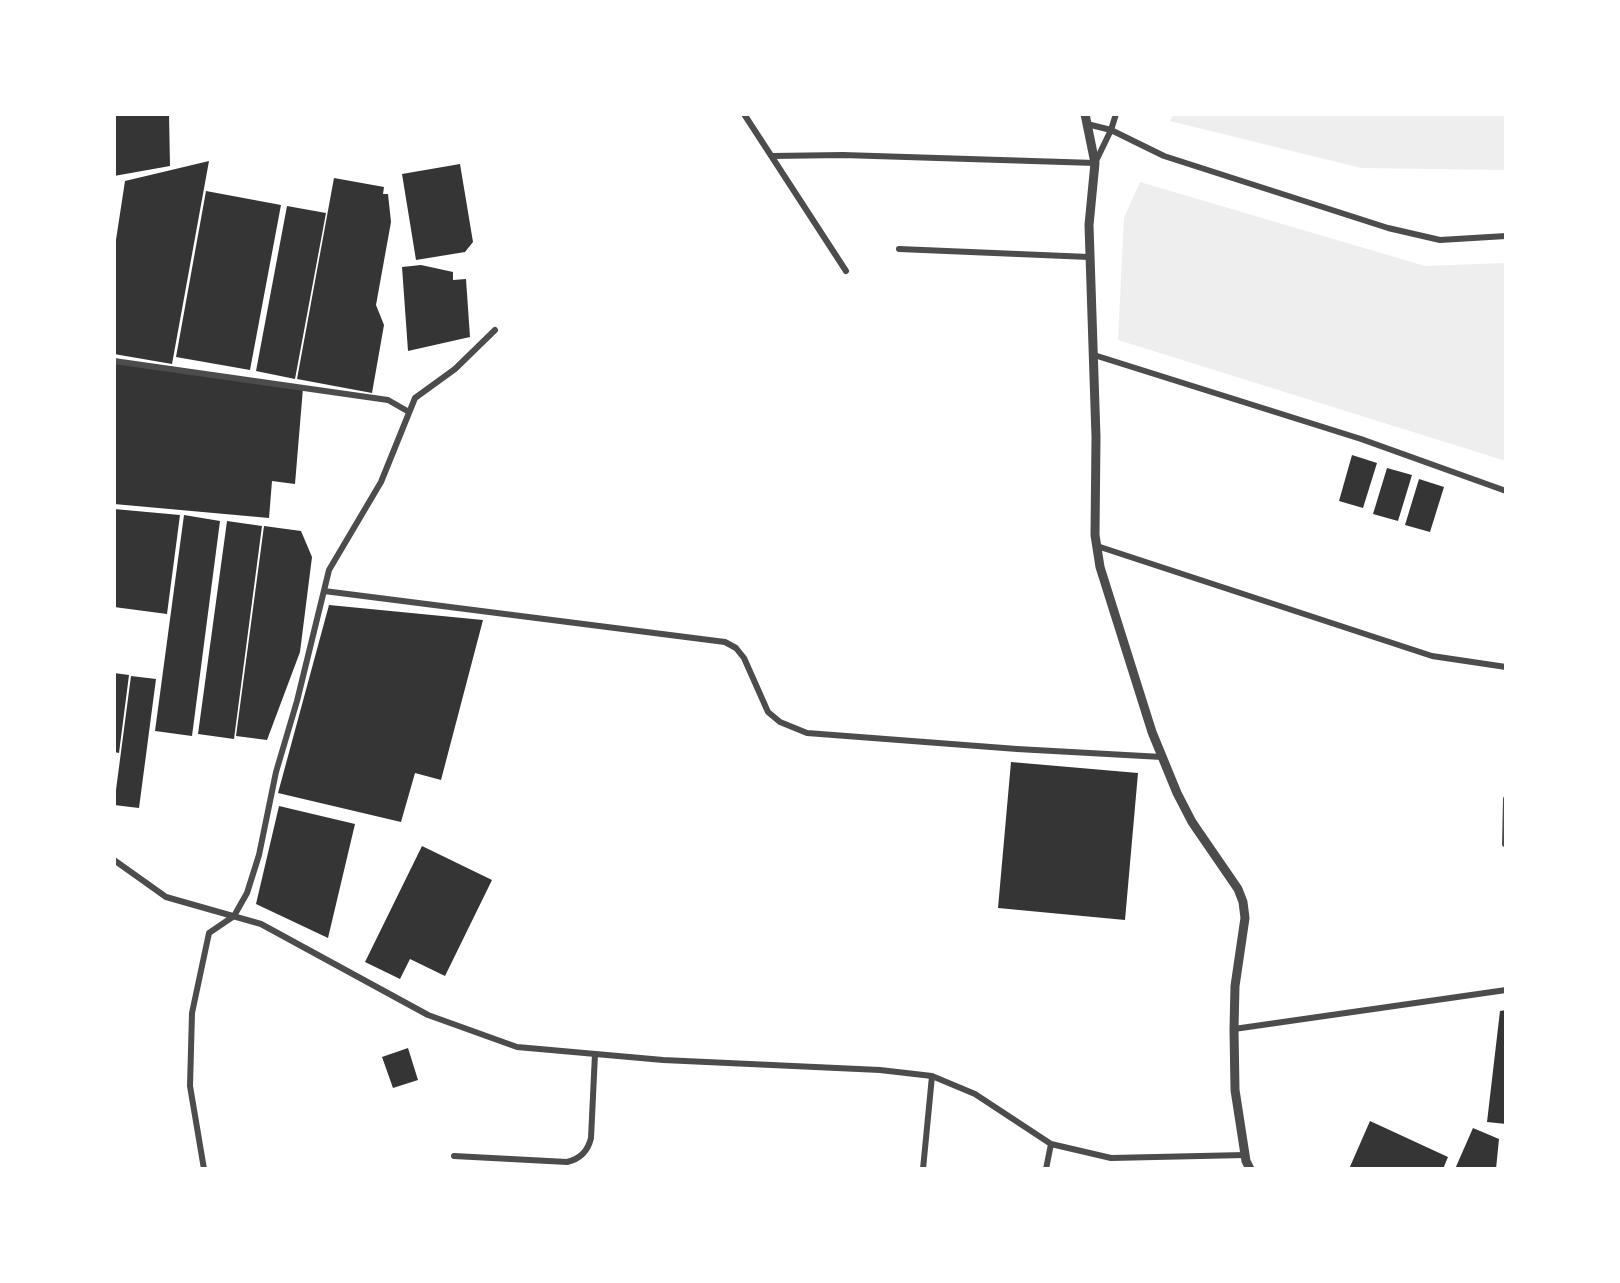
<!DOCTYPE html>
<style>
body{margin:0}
#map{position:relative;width:1620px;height:1283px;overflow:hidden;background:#fff;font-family:Jost,sans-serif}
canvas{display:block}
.frame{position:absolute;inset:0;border:116px solid #fff;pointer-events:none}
</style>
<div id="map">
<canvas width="1620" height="1283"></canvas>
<div class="frame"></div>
</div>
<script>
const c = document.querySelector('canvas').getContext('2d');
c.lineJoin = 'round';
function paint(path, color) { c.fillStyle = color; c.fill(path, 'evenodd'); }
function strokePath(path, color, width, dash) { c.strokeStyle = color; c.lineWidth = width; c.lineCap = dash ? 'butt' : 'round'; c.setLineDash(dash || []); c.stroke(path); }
paint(new Path2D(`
 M1173,114H1506V170L1361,168L1170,121Z
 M1140,182L1425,266L1506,263V461L1118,340L1124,218Z`), '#eee');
paint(new Path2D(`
 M114,114H169L170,166L114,176Z
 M209,161L172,364L114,354V253L125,181Z
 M460,164L473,242L465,252L416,260L402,174Z
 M334,178L384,187L383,194H388L391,222L376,305L384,325L372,393L297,379Z
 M206,191L281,205L250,370L176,357Z
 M287,206L326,213L295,379L256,371Z
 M421,265L453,272V280L466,279L470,337L408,351L402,267Z
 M114,363L303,388L295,484L272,481L269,518L114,504Z
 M1352,455L1377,463L1363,508L1339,501Z
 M1387,468L1412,475L1398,521L1373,514Z
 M1419,479L1444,487L1430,532L1405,525Z
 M114,509L180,515L167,614L114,607Z
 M184,515L220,521L192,736L155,731Z
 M227,521L262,526L234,739L198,734Z
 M264,526L301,531L312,557L300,652L267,740L236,736Z
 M329,605L483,620L441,780L415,773L401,822L278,793Z
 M114,673L129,675L119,753L114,752Z
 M131,676L156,679L139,808L114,805Z
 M1011,762L1138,773L1125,920L998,908Z
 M279,806L355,824L328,938L256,904Z
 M422,846L492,880L445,976L410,959L400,979L365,962Z
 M1506,1010V1124L1487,1122L1500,1011Z
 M408,1048L418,1080L393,1088L382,1057Z
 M1370,1121L1448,1157L1443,1169H1349Z
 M1473,1128L1499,1139L1496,1169H1455Z`), '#353535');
strokePath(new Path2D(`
 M744,114L846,271
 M1087,124L1111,130L1164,156L1388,228L1440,240L1506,236
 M772,156L843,155L1095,163L1111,130L1116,114
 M899,249L1089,257
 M1094,355L1361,439L1506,491
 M114,361L388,400L409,412
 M1097,546L1432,656L1506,667
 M324,591L725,642L736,648L744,658L768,712L780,722L807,733L1017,749L1162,757
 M1505,844L1506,799
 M114,860L166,897L261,924L428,1015L517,1047L663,1060L880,1070L932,1076L975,1094L1051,1144L1111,1158L1245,1155
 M1234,1029L1506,990
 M454,1156L567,1162C580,1159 588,1151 591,1138L595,1054
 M204,1169L190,1086L192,1013L209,933L234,916L247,893L259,855L276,772L297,701L329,570L381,482L415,398L455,369L495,330
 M923,1169L932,1076
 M1046,1169L1051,1144`), '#4c4c4c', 6);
strokePath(new Path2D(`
 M1085,114L1095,163L1089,225L1096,437L1095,535L1100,567L1152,732L1177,793L1192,822L1238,889L1243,902L1245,918L1235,986L1234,1029L1235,1090L1246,1161L1250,1169`), '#4c4c4c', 9);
</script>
